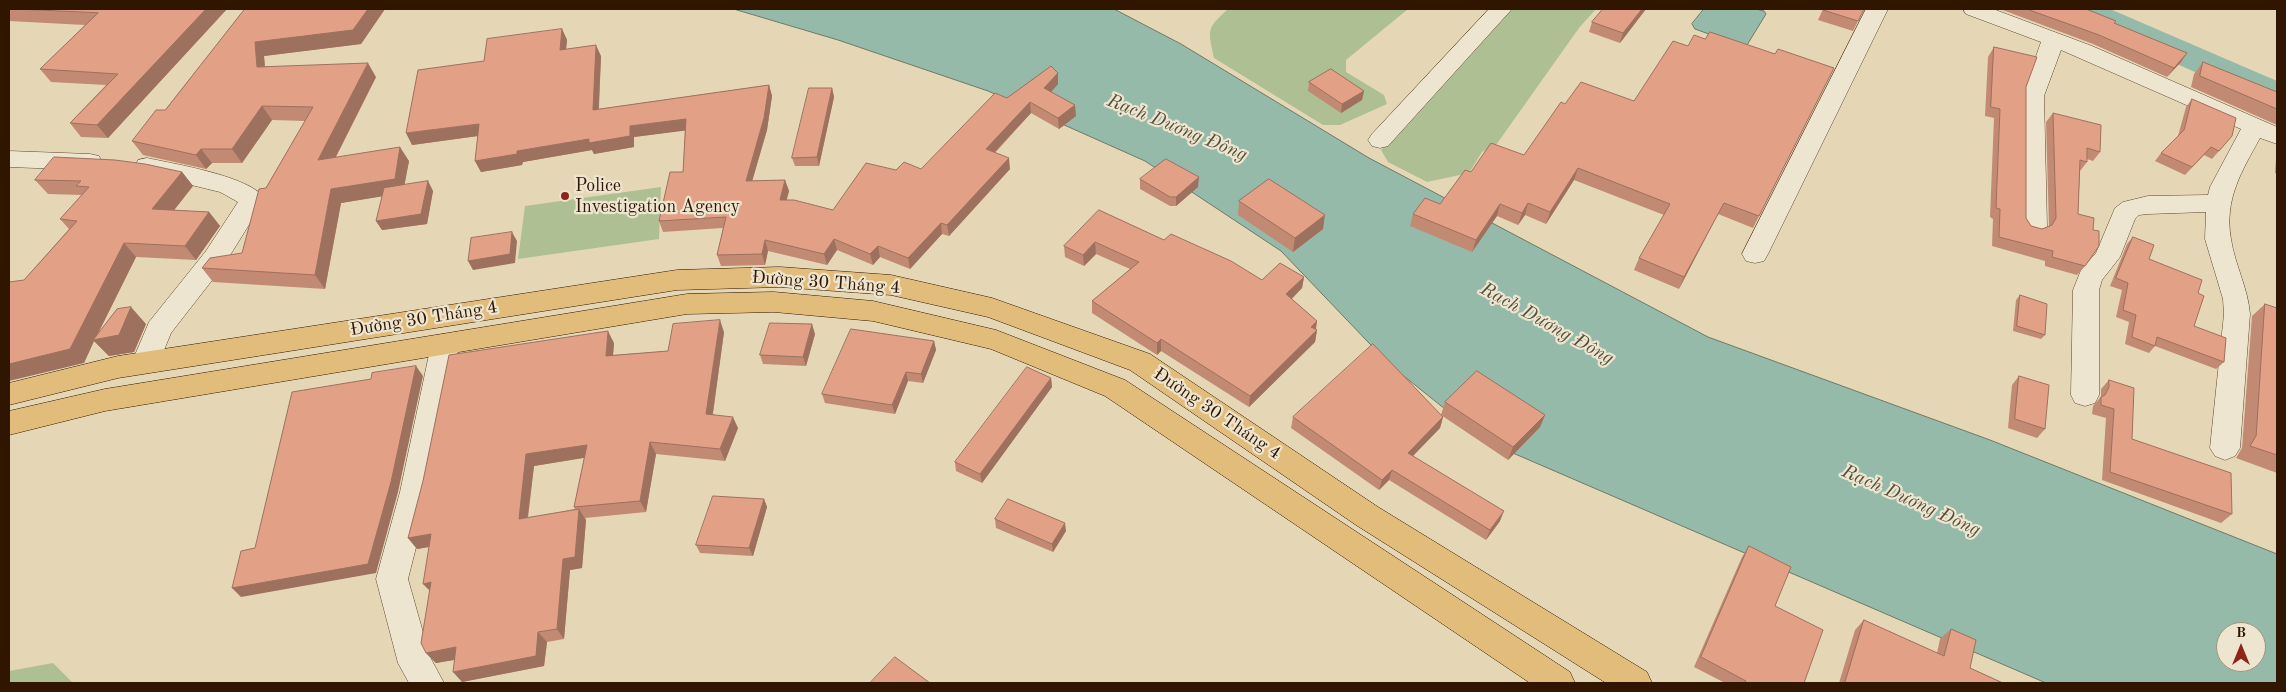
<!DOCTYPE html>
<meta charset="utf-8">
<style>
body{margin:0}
#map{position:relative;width:2286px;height:692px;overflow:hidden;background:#e5d7b6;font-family:"Old Standard TT",serif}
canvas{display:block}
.frame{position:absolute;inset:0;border:10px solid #301500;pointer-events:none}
.north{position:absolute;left:2216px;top:622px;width:50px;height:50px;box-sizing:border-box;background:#eee5d0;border:1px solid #a2927d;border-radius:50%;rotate:0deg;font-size:14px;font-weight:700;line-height:20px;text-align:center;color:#301500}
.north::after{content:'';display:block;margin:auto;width:18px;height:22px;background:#8f2418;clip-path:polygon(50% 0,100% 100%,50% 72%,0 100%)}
</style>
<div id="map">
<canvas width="2286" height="692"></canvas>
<div class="frame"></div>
<div class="north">B</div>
</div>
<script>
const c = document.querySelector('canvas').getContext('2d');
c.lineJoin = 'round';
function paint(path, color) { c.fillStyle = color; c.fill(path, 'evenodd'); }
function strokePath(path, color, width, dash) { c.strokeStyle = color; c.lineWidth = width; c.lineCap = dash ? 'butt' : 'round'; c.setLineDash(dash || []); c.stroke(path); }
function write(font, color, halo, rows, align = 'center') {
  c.font = font + ' "Old Standard TT",serif'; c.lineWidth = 4.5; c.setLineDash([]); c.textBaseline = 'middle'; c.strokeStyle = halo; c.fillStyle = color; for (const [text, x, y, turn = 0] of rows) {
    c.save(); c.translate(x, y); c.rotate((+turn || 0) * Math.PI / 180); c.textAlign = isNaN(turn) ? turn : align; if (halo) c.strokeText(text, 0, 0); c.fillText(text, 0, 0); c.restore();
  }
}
paint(new Path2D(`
 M1228,9H1408L1346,60V72L1384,95L1387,104L1340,125H1323L1214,58C1208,29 1206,29 1228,9Z
 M1508,9H1596L1579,28L1496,145L1482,152L1469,173L1427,182L1388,162L1381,150Z
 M661,187L659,239L518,259L525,206Z
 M53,663L73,683H9V671Z`), '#aebf93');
const water = new Path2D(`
 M734,9H1114L1181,44L1369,158L1708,337L1990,440L2277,554V683H2046L1485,441L1390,365L1281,251L1145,161L988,91L838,40ZM2226,632H2256V662H2226Z
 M1704,9H1756L1764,11L1766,14L1747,45L1742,46L1695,29L1692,24Z`);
paint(water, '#96baa9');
strokePath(water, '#6d7865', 1);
paint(new Path2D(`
 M2065,9H2110L2277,81V107L2264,103L2070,16Z`), '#96baa9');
const street = new Path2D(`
 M1489,9H1512L1388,146L1380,148L1372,146L1368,140L1372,134Z
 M1866,9H1888L1768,254L1764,261L1755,263L1746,261L1742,254Z
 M1963,9H1993L2092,46L2277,127V144L2260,138C2242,171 2224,199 2231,239C2235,265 2248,288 2250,314L2240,448L2235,456L2225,460L2215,456L2210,448L2224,314L2223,299L2205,239L2206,212L2148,214L2139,215L2135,219L2120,257L2102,280L2099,290V395L2095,403L2085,406L2075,403L2071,395L2073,290L2081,270L2096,253L2115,208L2123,202L2148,196L2208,195L2210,187L2241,129L2061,50L2044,96L2047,227L2043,233L2034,236L2025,233L2021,227L2022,96L2041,42L1966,14Z
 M9,151L90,154L99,156L102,162L99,168L90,170L9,167Z
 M147,158C174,164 251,176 265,199L224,265L171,333L156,370L146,373L136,370L132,362L149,322L206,251L238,202L220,192L138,172L135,166L138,160Z
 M445,334L455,338L459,345L430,492L408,579L430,657L444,683H409L398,663L376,579L400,492L431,345L435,338Z`);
const primary = new Path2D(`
 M780,267L891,275L992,298L1150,354L1378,507L1647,672L1652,683H1606L1356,525L1130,370L988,317L891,295L780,287L677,290L118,378L9,405V383L118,356L677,270Z
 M774,292L873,301L996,330L1125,380L1570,672L1575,683H1530L1105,396L991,349L873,321L774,312L687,314L105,411L9,435V411L105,389L687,294Z`);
strokePath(street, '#5d462e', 1);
strokePath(primary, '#301500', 1);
paint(street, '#eee5d0');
paint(primary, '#e2bc7b');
paint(new Path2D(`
 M9,9H227L108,138L81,137L70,123L106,85L51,82L40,69L85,25L9,21Z
 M245,9H385L361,44L264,56L265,67L376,77L336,157L409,161L404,185L428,181L433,191L427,224L382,230L376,221L382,196L341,203L325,289L213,282L202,268L242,253L266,188L305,121L272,120L242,163H212L206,169L143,155L132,141L165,110Z
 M1603,9H1646L1620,43L1589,32L1592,22Z
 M1823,9H1864L1853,31L1818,20Z
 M2000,9H2087V10L2114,23L2181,62L2167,77L2093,44Z
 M562,29L567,40L566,49L601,56L599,109L769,85L772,96L767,130L752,181L785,180L789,191L786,200L833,210L896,170L921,169L1007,98L1058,84L1051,92L1076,116L1059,129L1031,113L995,153L1010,169L949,236L942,234L910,269L880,257L873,265L837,250L827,265L768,251L765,265L721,266L717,255L723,228L663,232L659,221L683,172L685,130L634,137V147L594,154L592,150L523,162L522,165L481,172L475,161L478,136L412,145L484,61Z
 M1705,39L1775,54L1834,68L1753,228L1718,214L1679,289L1634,270L1639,258L1664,215L1574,180L1546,224L1525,215L1518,225L1497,216L1472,252L1410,226L1413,214L1440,204L1471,172L1524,155L1565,104L1634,101L1688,46Z
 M1994,47L2026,87V218L2031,226L2042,229L2049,226L2046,122L2053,113L2100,152L2093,161L2087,159V162L2080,171L2078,214L2085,266L2077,275L2045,266V261L1992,246L1993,219L1990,217L1994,118L1985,116L1988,57Z
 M2203,62L2277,92V125L2191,87L2194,74Z
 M1309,82L1364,91L1362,100L1341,113L1308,91Z
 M832,88L834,97L819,166H795L792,158Z
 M2192,99L2232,136L2212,159L2204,155L2185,175L2155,161L2161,153L2178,136L2186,107Z
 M2277,145V174L2275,173Z
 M182,172L193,186L174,210L209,212L220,226L196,260L136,257L98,334L146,324L134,352L109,356L94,341L84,363L24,280L69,229L60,219L82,195L48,194L35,180Z
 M1140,179L1198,187L1176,206H1170L1140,189Z
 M1239,201L1323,229L1293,252L1238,215Z
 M1099,210L1164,240L1262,280L1304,277L1302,288L1292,299L1317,321L1316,330H1317L1315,342L1249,407L1161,351L1157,355L1092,313V301L1130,269L1096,254L1084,266L1065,257L1064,246Z
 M2133,237L2149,259L2198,293L2194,326L2224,362L2216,369L2155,346L2149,353L2125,344L2129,322L2116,317L2122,290L2110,286L2127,244Z
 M2020,295L2045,335L2041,339L2013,331L2016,300Z
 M2265,304L2277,308V473L2236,458L2242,448L2252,316Z
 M724,332L713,414L738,428L725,461L656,454L646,512L585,518L586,520L582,568L570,570L564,639L547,642L544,666L462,682L454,660L436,663L426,653L430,591L429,547L417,549L408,538L614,343L613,355L668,351ZM584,458L574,507L575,509L528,518L534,466Z
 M815,334L806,366L763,364L760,355Z
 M934,341L936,350L923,383L908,381L895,414L825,403L822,394Z
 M2019,376L2045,429L2037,438L2008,428L2012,385Z
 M1051,378L1052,387L982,483L956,471L955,462Z
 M2109,380L2132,439L2232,514L2221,523L2102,480L2106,418L2092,414L2093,406L2099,399L2101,396V389Z
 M1445,402L1545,415L1540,427L1508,460L1441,415Z
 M1293,417H1443L1440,428L1413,456L1500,521L1486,540L1389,480L1379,490L1291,428Z
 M764,499L767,507L753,556L700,553L696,545Z
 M995,519L1066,531L1053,552L996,528Z
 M1749,546L1775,606L1804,683H1725L1694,667L1742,557Z
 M1864,620L1937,653L1940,639L1951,629L1970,668L2003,683H1839L1855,630Z`), '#c28a73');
paint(new Path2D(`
 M206,9H227L108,138L97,125Z
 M368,9H385L361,44L264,56L266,81L257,67L255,42Z
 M1642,9H1646L1620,43L1623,33Z
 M562,29L567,40L565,61L560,50Z
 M596,45L601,56L598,121L593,110Z
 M2187,53L2181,62L2167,77L2174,68Z
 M368,63L376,77L327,174L318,160Z
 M1058,73V84L1045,99L1044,88Z
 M769,85L772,96L767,130L749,192L746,181Z
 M832,88L834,97L819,166L817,157Z
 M1364,91L1362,100L1341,113L1342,104Z
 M1030,102L1031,113L987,160L986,149Z
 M1075,105L1076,116L1059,129L1058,118Z
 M262,106L272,120L242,163L232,149Z
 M686,119L690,130L634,137V147L594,154L592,150L523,162L522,165L481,172L475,161L517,151L630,126Z
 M479,124L485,135L412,145L406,133Z
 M400,147L409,161L403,193L341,203L325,289L315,275L331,189Z
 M201,149L212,163L206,169L196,155Z
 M1009,158L1010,169L949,236L947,225Z
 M1578,168L1574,180L1546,224L1550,212Z
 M182,172L193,186L164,223L152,209Z
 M1199,177L1198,187L1176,206V197Z
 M785,180L789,191L784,211L780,200Z
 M428,181L433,191L427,224L382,230L376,221Z
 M1528,203L1525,215L1518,225L1522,213Z
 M1724,203L1718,214L1679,289L1684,277Z
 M1500,204L1497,216L1472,252L1476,240Z
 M209,212L220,226L196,260L185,246Z
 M1325,215L1323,229L1293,252L1295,238Z
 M941,223L942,234L910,269L908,258Z
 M512,232L517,241L515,263L473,270L468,261Z
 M834,239L837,250L827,265L824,254Z
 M765,240L768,251L765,265L762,254Z
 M1095,242L1096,254L1084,266L1083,255Z
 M124,243L136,257L95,339L131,307L146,324L134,352L109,356L94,341L84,363L9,381V364Z
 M878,246L880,257L873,265L870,254Z
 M1304,277L1302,288L1285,305L1286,294Z
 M720,320L724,332L711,426L706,414Z
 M1317,321L1315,332L1317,330L1315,342L1249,407L1250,396L1311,327Z
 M812,324L815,334L806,366L803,357Z
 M608,331L614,343L612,368L606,356Z
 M1161,339V351L1157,355V343Z
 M934,341L936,350L923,383L921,374Z
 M416,366L423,376L398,492L376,573L241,597L232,588Z
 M906,372L908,381L895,414L892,405Z
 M1051,378L1052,387L982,483L980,474Z
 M1545,415L1540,427L1508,460L1513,447Z
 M733,417L738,428L725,461L720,449Z
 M1443,417L1440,428L1405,464L1408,453Z
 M650,442L656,454L646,512L640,501Z
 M587,445L594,456L534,466L526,530L519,519L526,454Z
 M1392,470L1389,480L1379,490L1382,480Z
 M764,499L767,507L753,556L749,548Z
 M579,509L586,520L582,568L570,570L564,639L557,629L563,559Z
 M1504,511L1500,521L1486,540L1490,530Z
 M1065,523L1066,531L1053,552L1052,544Z
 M431,534L440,545L417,549L408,538Z
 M431,582L433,594L423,584Z
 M538,632L547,642L544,666L462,682L453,672Z
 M456,647L465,658L436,663L426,653Z`), '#9e705e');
const building = new Path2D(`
 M16,9H206L97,125L70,123L118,74L40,69L98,13Z
 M245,9H368L353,30L255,42L257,67L368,63L318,160L400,147L395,179L331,189L315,275L202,268L210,258L242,253L259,189L266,188L313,107L262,106L232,149H201L196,155L132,141L156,110H165Z
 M1603,9H1642L1623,33L1592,22Z
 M1823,9H1864L1858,21L1823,10Z
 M2027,9H2087H2086L2116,21L2114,23L2187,53L2174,68L2099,35Z
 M562,29L560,50L596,45L593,110L769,85L764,118L746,181L785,180L780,200H794L833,210L866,163L896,170L904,162L921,169L995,93L1007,98L1051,66L1058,73L1044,88L1075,105L1058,118L1030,102L986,149L1009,158L947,225L941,223L908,258L878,246L870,254L834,239L824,254L765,240L762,254L717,255L726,217L659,221L670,172H683L686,119L630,126V136L589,143V139L517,151V154L475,161L479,124L406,133L418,70L484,61L487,39Z
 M1710,32L1775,54L1778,49L1834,68L1759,216L1724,203L1684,277L1639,258L1670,204L1578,168L1550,212L1528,203L1522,213L1500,204L1476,240L1413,214L1425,198L1440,204L1465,170L1471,172L1491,143L1524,155L1561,102L1565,104L1581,82L1634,101L1673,41L1688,46L1694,35L1705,39Z
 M1994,47L2037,57L2026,87V218L2031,226L2042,229L2052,225L2056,218L2053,113L2101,125L2100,152L2087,148V162L2080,160L2078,214L2094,218L2093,230L2099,231V246L2085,266L2052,257L2053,251L1999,237L2000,209L1996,208L2000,109L1991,107Z
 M2203,62L2277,92V109L2200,76Z
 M1331,69L1364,91L1342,104L1309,82Z
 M809,88H832L817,157L792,158Z
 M2192,99L2236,118L2232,136L2219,151L2211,147L2192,167L2161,153L2184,130Z
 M54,157L115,160L145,164L182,172L152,209L209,212L185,246L124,243L70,349L9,364V282L24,280L77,221L60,219L89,187L76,186L81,181L35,180Z
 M1166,159L1199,177L1176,197H1170L1140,179Z
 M1269,179L1325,215L1295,238L1239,201Z
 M428,181L421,214L376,221L384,188Z
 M1099,210L1164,240L1171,234L1231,261L1262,280L1280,263L1304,277L1286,294L1317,321L1311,327L1317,330L1250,396L1161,339L1157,343L1092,301L1139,262L1095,242L1083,255L1064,246Z
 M512,232L510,254L468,261L471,238Z
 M2133,237L2154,245L2149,259L2202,280L2198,293L2204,296L2194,326L2226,338L2224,362L2157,337L2155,346L2132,337L2136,315L2123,310L2128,283L2116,278Z
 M2020,295L2047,304L2045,335L2017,326Z
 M2265,304L2277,308V455L2250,446L2256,436Z
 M131,307L119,335L93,340L117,309Z
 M720,320L706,414L733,417L720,449L650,442L640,501L574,507L587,445L526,454L519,519L579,509L575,557L563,559L557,629L538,632L536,656L453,672L456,647L426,653L421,643L431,582L423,584L431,534L408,538L423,481L449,355L608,331L606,356L668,351L673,324Z
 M770,323L812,324L803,357L760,355Z
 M851,329L934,341L921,374L906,372L892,405L822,394Z
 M1373,344L1443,417L1408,453L1504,511L1490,530L1392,470L1382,480L1293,417Z
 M416,366L391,482L368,564L232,588L241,551L255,548L292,392L371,379L372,373Z
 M1027,367L1051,378L980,474L955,462Z
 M1477,371L1545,415L1513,447L1445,402Z
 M2019,376L2049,385L2045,429L2015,419Z
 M2109,380L2134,388L2132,439L2231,473L2232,514L2110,472L2114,409L2101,405V397L2105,395L2109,387Z
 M713,496L764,499L749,548L696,545Z
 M1008,499L1065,523L1052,544L995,519Z
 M1749,546L1791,567L1775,606L1823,630L1804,683H1745L1746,681L1701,657Z
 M1864,620L1944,656L1951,629L1976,640L1970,668L2003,683H1845Z
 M895,657L930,683H870Z`);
paint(building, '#e2a086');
strokePath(building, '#9e705e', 1);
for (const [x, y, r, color] of [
 [565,196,5,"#8f2418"]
]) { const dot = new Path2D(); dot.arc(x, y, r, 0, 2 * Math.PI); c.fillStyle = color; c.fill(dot); strokePath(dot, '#eee5d0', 2); }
write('18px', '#301500', '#eee5d0', [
 ["Police",575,186],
 ["Investigation Agency",575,207]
], 'left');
write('18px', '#301500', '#eee5d0', [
 ["Đường 30 Tháng 4",826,283,4],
 ["Đường 30 Tháng 4",424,319,-9],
 ["Đường 30 Tháng 4",1217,414,34]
]);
write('italic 19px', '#544f3b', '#eee5d0', [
 ["Rạch Dương Đông",1177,128,22],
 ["Rạch Dương Đông",1547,324,29],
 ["Rạch Dương Đông",1911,501,24]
]);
</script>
